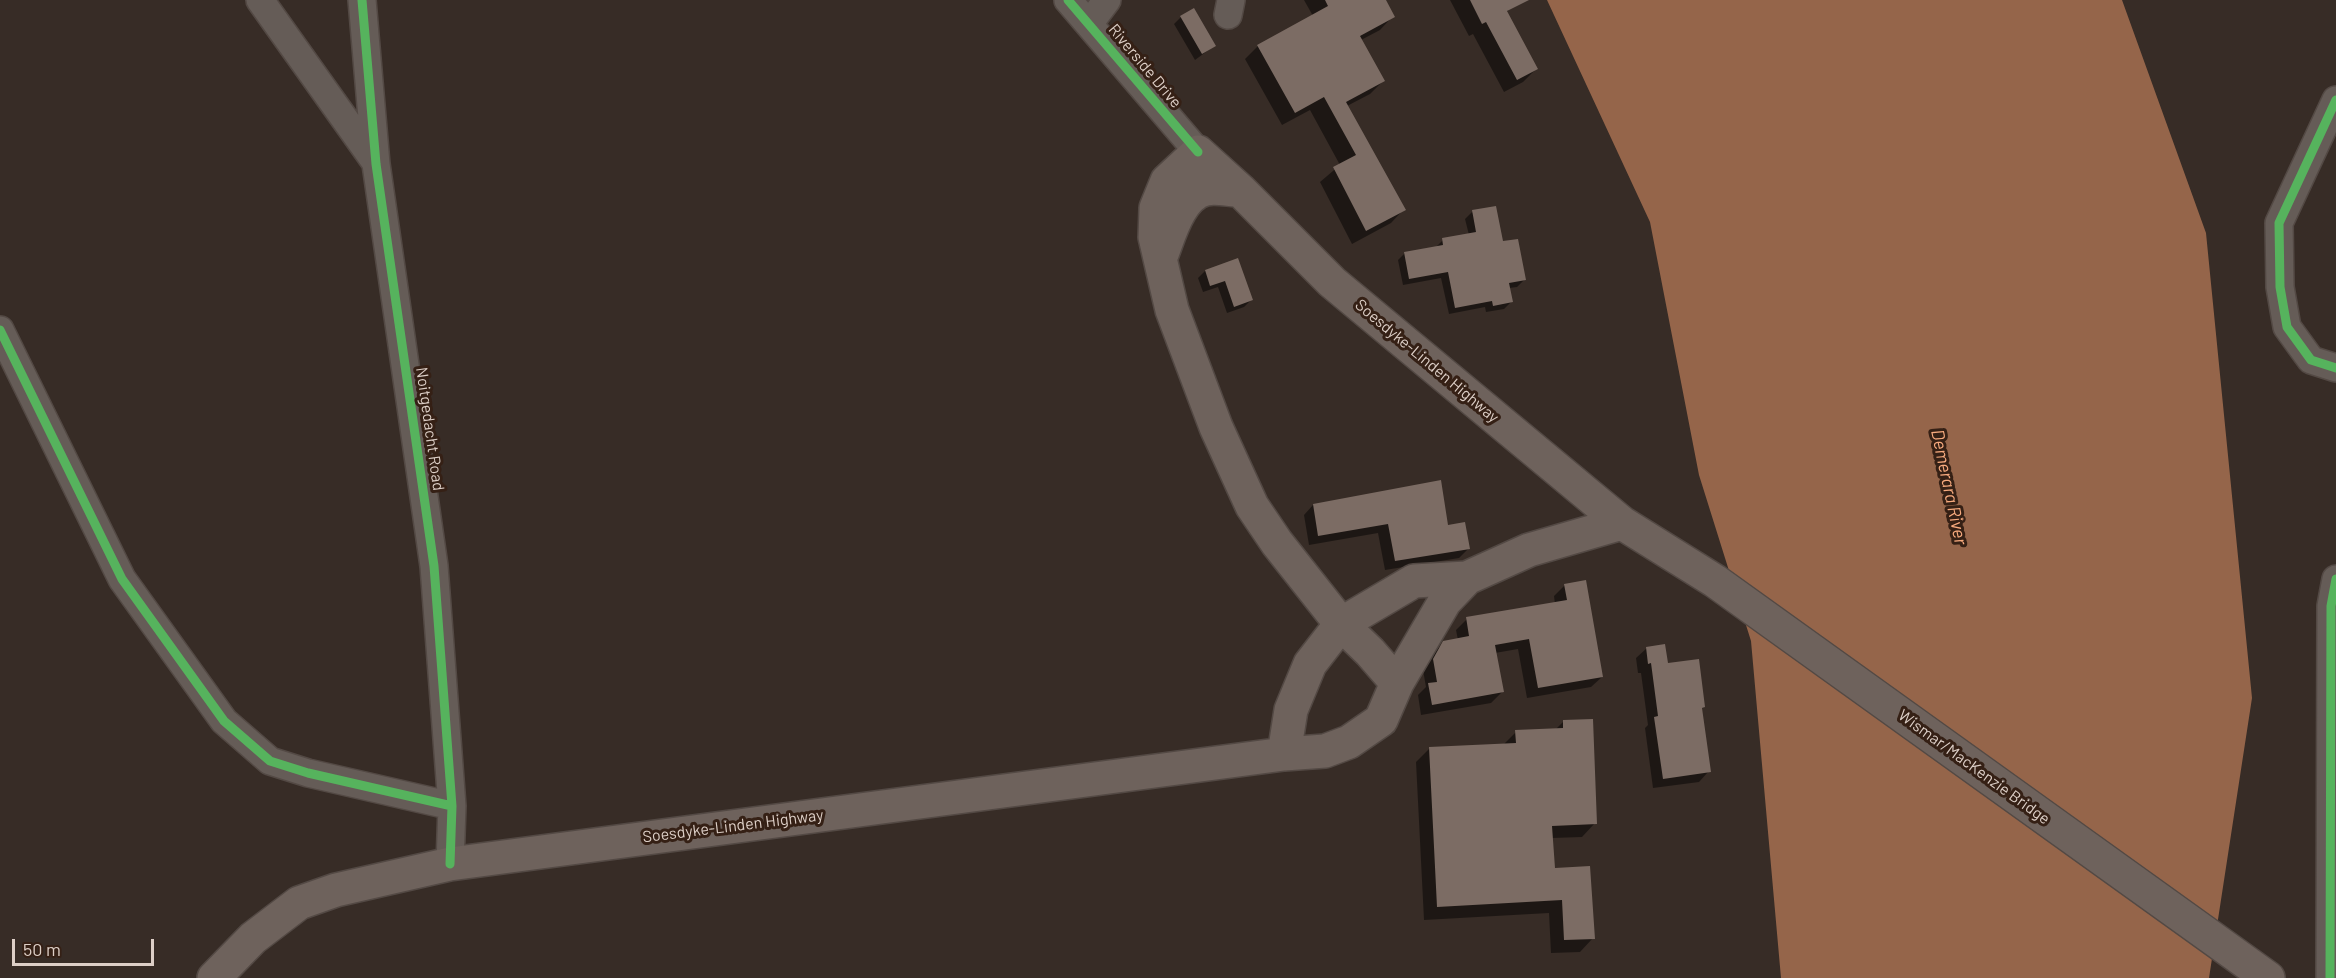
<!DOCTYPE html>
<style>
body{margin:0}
#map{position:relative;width:2336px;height:978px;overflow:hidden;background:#372c26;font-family:Barlow,sans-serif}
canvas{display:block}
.scale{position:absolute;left:12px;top:939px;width:142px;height:27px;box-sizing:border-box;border:3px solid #ddcfc7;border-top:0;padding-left:8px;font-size:18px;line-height:21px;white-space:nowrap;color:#ddcfc7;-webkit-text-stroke:4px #352015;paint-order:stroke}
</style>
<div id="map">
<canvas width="2336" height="978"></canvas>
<div class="scale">50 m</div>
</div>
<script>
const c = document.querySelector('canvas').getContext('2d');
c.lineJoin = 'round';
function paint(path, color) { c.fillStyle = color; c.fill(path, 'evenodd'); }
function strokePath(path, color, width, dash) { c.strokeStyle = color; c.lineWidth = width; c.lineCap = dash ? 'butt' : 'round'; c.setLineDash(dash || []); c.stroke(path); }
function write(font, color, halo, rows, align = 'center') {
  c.font = font + ' Barlow,sans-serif'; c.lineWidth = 6; c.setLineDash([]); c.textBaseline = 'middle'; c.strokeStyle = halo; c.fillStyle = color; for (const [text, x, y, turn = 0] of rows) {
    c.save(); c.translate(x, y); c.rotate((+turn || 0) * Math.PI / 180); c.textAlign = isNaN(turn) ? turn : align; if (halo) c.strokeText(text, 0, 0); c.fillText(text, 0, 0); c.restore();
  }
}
paint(new Path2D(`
 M1547,0H2122L2206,233L2252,698L2209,978H1781L1751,641L1699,475L1650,222Z`), '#95654a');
paint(new Path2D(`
 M1304,0H1384L1393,16L1380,30L1361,40L1383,81L1370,94L1347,106L1404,209L1391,223L1352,244L1320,182L1340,165L1310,110L1282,125L1245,59L1258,46L1313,16Z
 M1450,0H1506L1510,8L1506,13L1536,69L1523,82L1504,92L1473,34L1469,36Z
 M1181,17L1214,46L1195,60L1174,24Z
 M1472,212L1502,243L1524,280L1517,287L1509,288L1511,302L1504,309L1486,312L1485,307L1449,314L1441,278L1403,285L1398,260L1405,253L1436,247L1443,240L1469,235L1465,219Z
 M1237,260L1251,300L1244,307L1227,313L1218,287L1203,292L1198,278L1205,271Z
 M1313,505L1447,526L1469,548L1459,558L1385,570L1378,533L1309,545L1304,515Z
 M1565,585L1602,677L1591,687L1527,698L1518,649L1495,653L1502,692L1491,703L1421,715L1418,695L1426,687L1423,670L1433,654L1444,642L1458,640L1456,630L1467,619L1555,604L1554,596Z
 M1647,648L1667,665L1704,707L1700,710L1709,771L1699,782L1653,788L1645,728L1648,725L1641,673H1638L1636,658Z
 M1563,722L1595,823L1582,837L1552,838L1553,870L1593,938L1580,952L1551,953L1549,913L1424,920L1416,762L1429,749L1503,745L1516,732L1555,730Z`), '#0007');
paint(new Path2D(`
 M1325,0H1386L1395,17L1360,36L1385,81L1346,102L1406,210L1366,231L1333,167L1356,155L1324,97L1295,113L1257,45L1328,6Z
 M1470,0H1529L1507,11L1538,69L1517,80L1486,22L1482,24Z
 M1194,8L1216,46L1202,54L1180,16Z
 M1496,206L1503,241L1518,239L1526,280L1509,283L1513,302L1493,306L1492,301L1455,308L1448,272L1409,279L1404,252L1443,245L1442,238L1476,232L1472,210Z
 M1238,258L1253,300L1234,307L1225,281L1210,286L1205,270Z
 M1441,480L1448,525L1465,522L1470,549L1395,561L1388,524L1318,536L1313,504Z
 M1586,580L1603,677L1538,688L1529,639L1495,645L1504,692L1432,705L1428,683L1437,682L1433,659L1443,641L1469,636L1466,617L1567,600L1564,584Z
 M1665,644L1668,663L1699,659L1705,707L1702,708L1711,772L1663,779L1654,717L1658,716L1651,663L1648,664L1646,647Z
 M1593,719L1597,824L1552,826L1555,868L1590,866L1595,939L1564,940L1562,900L1437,907L1429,747L1516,743L1515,730L1563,728V720Z`), '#7c6c64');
const minor = new Path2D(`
 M260,0L376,163
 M362,0L376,164L434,566L452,806L450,864
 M1068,0L1198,152
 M1228,15L1231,0
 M1089,24L1107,0
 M2336,100L2279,223L2280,287L2287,327L2311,360L2336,368
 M0,330L122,579L224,721L270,761L308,773L452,806
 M2330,978L2331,606L2336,579`);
const major = new Path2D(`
 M1162,254C1170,233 1180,195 1206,189C1216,187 1230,190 1240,190
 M1397,683L1370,652L1341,624L1277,543L1252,506L1216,427L1172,310L1155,237L1156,208L1167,181L1198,152L1240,190L1332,282L1622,523L1715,581L2268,978
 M1284,754L1291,710L1310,664L1341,624L1414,581L1467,578
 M214,978L253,938L299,903L336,890L450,864L1284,754L1325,751L1349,742L1381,720L1397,683L1445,601L1467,578L1529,550L1622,523`);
strokePath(minor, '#534944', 30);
strokePath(major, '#534944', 36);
strokePath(minor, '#655c57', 27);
strokePath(major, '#6e625c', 33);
strokePath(new Path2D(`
 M362,0L376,164L434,566L452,806L450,864
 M1068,0L1198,152
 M2336,100L2279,223L2280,287L2287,327L2311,360L2336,368
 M0,330L122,579L224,721L270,761L308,773L452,806
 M2330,978L2331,606L2336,579`), '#56b35d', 9);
write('16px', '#ddcfc7', '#352015', [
 ["Riverside Drive",1145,66,50],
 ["Soesdyke-Linden Highway",1427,361,40],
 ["Noitgedacht Road",430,429,82],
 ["Wismar/MacKenzie Bridge",1974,767,36],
 ["Soesdyke-Linden Highway",733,826,-7]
]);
write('italic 18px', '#f7aa7e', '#352015', [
 ["Demerara River",1949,487,78]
]);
</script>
